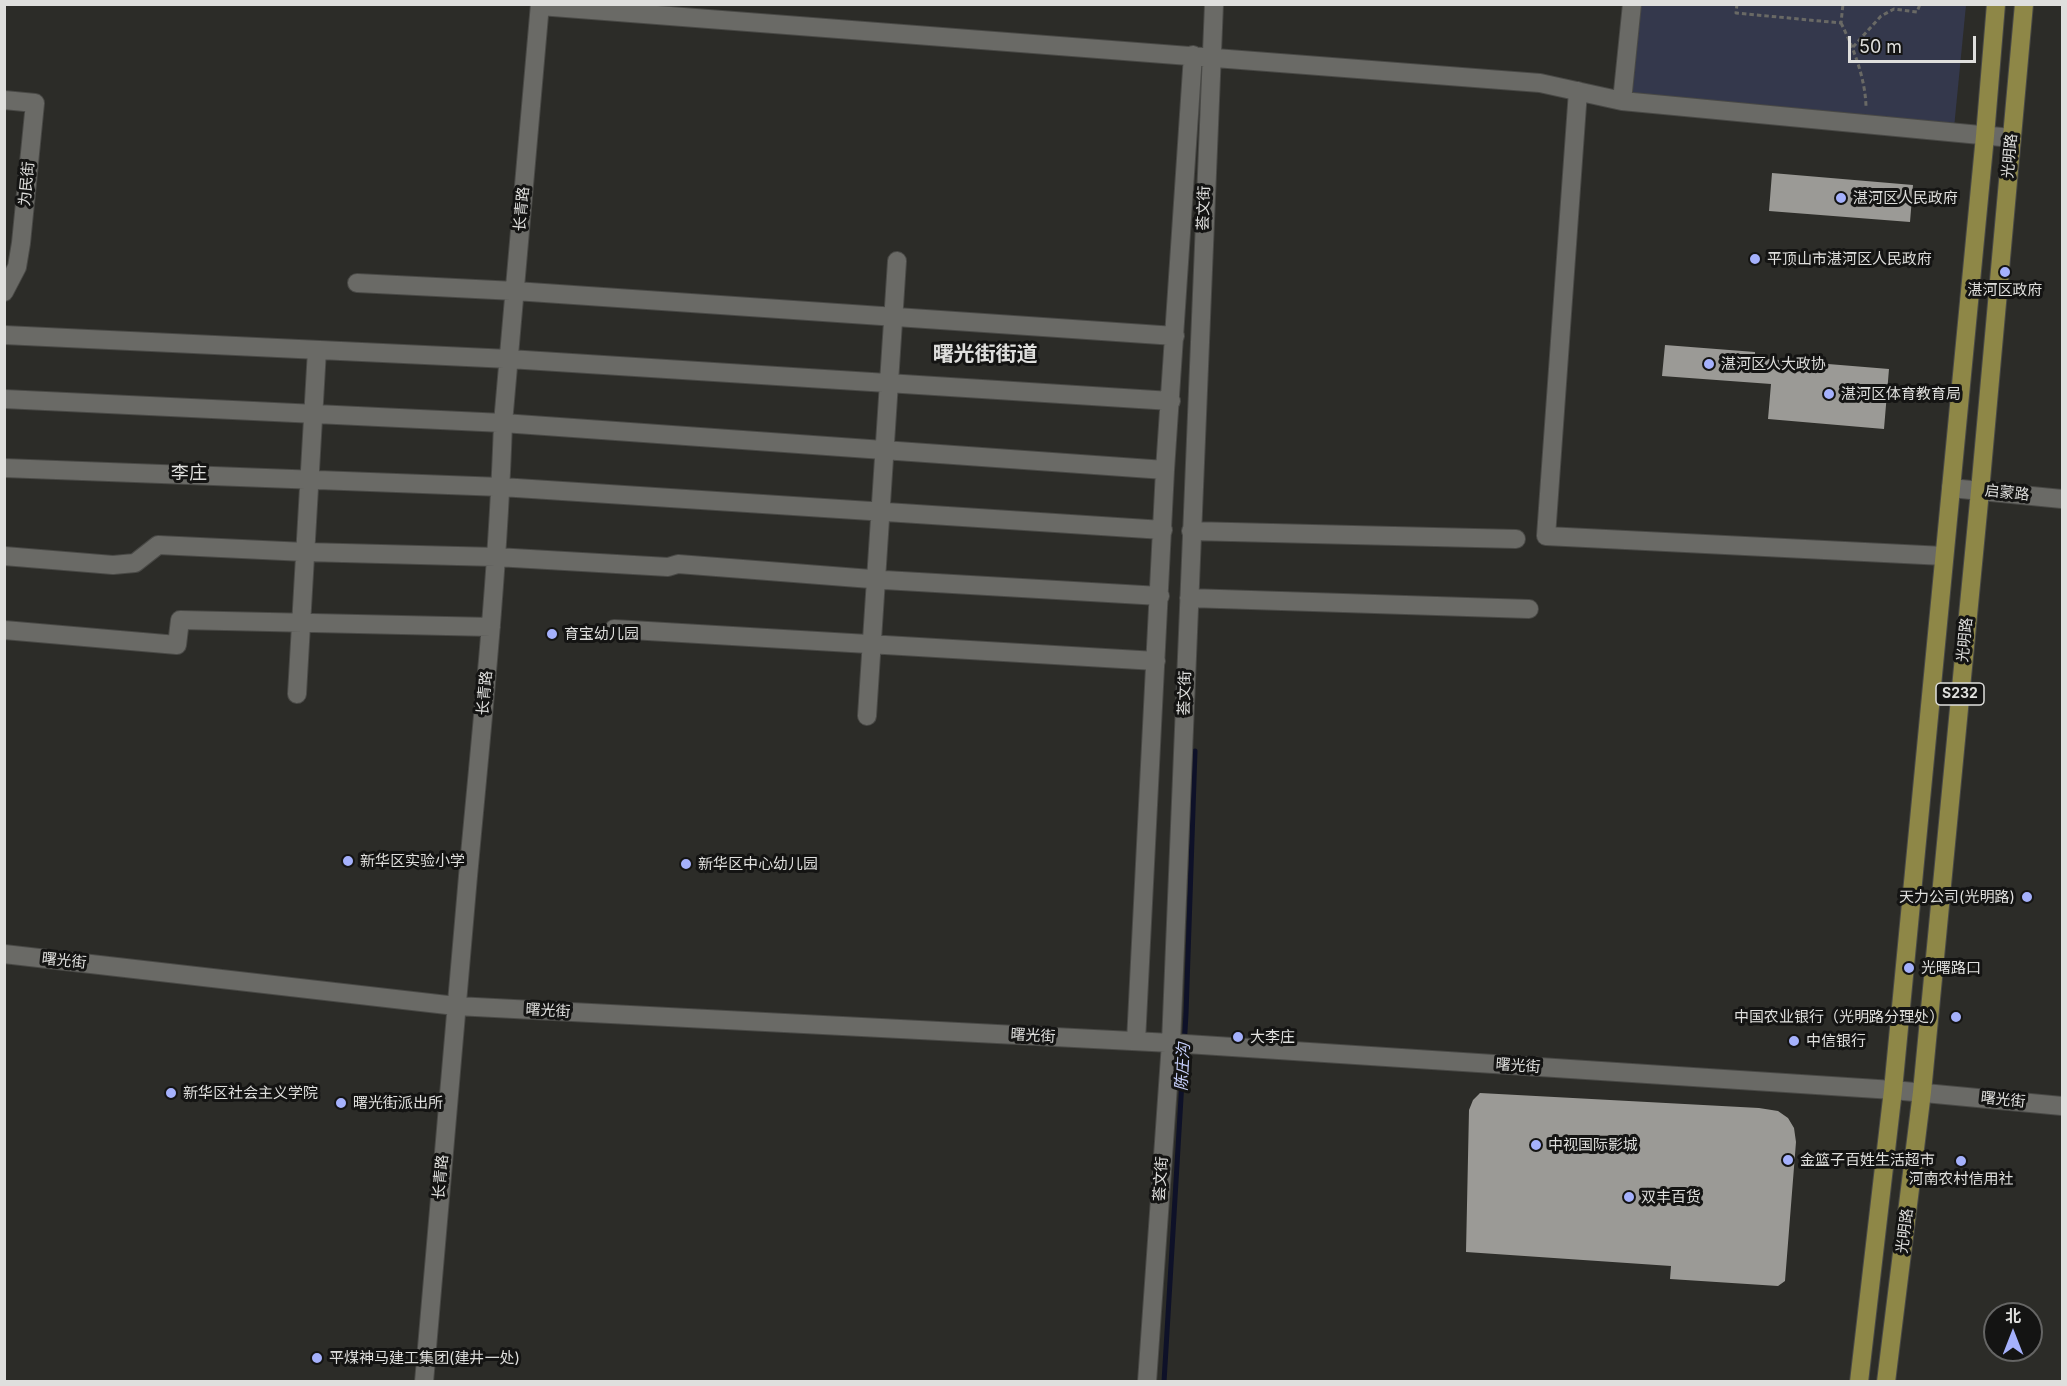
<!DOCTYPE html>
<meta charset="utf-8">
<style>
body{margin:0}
#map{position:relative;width:2067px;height:1386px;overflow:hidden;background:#2c2c28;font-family:Inter,"Noto Sans SC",sans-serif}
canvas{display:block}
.frame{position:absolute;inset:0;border:6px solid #dfdfdd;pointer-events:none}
.north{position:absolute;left:1983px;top:1302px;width:60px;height:60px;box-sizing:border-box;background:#141413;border:2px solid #656564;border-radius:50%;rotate:0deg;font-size:16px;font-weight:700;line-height:24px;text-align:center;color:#dfdfdd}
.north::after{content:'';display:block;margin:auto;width:21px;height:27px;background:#a5b1fc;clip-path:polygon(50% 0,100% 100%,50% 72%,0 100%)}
.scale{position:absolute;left:1848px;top:36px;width:128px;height:27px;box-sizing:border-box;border:3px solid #dfdfdd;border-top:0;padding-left:8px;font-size:18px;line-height:21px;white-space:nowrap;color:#dfdfdd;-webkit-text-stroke:4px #141413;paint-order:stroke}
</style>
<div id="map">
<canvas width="2067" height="1386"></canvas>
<div class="frame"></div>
<div class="north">北</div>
<div class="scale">50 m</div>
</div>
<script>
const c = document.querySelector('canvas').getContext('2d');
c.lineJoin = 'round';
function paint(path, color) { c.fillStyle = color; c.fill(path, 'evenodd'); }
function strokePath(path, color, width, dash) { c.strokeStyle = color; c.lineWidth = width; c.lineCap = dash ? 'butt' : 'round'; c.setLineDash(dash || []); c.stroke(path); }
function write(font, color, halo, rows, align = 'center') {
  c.font = font + ' Inter,"Noto Sans SC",sans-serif'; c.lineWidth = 6; c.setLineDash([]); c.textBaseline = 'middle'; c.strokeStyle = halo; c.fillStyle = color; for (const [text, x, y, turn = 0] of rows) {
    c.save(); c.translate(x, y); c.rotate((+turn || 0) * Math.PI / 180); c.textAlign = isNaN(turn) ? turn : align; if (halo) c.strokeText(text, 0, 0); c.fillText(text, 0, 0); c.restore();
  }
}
paint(new Path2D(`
 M1638,5H1966L1954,128L1629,97Z`), '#34384c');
strokePath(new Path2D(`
 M1164,1382L1186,1014L1195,751`), '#0e1128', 5);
paint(new Path2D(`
 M1772,173L1913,185L1910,222L1769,211Z
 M1665,345L1755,352V358L1889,369L1884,429L1768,419L1771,384L1662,376Z
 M1480,1093L1759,1108L1778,1111L1788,1118L1794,1128L1796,1142L1785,1281L1778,1286L1670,1279L1671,1266L1466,1252L1469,1110L1473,1100Z`), '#9b9a96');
const minor = new Path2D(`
 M540,6L1540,83L1622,101L2012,138
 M1578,91L1546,536L1944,556
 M4,100L35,103L21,243L17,267L4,292
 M1622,101L1632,4
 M357,283L515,291L1175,336
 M4,335L509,359L1171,401
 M4,399L503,423L1165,470
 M4,468L501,487L1163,530
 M1951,488L2062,499
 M1191,531L1516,539
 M4,556L113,565L135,563L158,545L305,552L496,557L668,567L678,564L884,580L1160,596
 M1189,598L1529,609
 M614,629L1156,661
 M4,630L177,645L180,620L491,627
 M297,694L317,350
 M867,716L897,261
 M4,954L456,1006L1171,1043L1893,1090L2062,1106
 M1136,1041L1165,470L1193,55
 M424,1382C438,1213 452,1044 468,876C482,725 498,575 503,423L540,4
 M1147,1382L1171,1043L1214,4`);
const major = new Path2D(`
 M1859,1382L1893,1090L1985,136L1996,4
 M1886,1382L1922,1092L1980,491L2024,4`);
strokePath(minor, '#494946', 20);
strokePath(major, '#494946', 20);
strokePath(new Path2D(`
 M1737,4L1736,13L1841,23L1843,4
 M1841,23C1854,49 1865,78 1866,106
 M1853,47L1881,16L1894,9L1917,12L1920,4`), '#696965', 3, [4.5, 3]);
strokePath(minor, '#6a6a66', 18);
strokePath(major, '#8e8747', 18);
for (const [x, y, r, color] of [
 [1841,198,6,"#a5b1fc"],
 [1755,259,6,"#a5b1fc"],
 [2005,272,6,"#a5b1fc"],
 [1709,364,6,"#a5b1fc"],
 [1829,394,6,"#a5b1fc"],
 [552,634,6,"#a5b1fc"],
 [348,861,6,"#a5b1fc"],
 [686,864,6,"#a5b1fc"],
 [2027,897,6,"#a5b1fc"],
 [1909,968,6,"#a5b1fc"],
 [1956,1017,6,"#a5b1fc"],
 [1238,1037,6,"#a5b1fc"],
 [1794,1041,6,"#a5b1fc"],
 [171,1093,6,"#a5b1fc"],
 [341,1103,6,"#a5b1fc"],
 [1536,1145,6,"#a5b1fc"],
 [1788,1160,6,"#a5b1fc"],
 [1961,1161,6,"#a5b1fc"],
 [1629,1197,6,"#a5b1fc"],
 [317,1358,6,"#a5b1fc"]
]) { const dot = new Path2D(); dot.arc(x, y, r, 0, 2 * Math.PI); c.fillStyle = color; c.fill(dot); strokePath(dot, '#141413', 2); }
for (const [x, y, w] of [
 [1960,694,48]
]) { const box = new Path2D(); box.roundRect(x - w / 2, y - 11, w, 22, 4.5); c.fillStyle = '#141413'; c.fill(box); strokePath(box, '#dfdfdd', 1.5); }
write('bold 14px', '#dfdfdd', null, [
 ["S232",1960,694]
]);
write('15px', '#dfdfdd', '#141413', [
 ["光明路",2010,156,-85],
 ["为民街",27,184,-85],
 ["荟文街",1204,208,-88],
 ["长青路",522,209,-85],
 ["启蒙路",2007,493,6],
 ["光明路",1965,640,-84],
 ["长青路",485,693,-85],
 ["荟文街",1185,693,-88],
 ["曙光街",64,961,6],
 ["曙光街",548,1011,3],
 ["曙光街",1033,1036,3],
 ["曙光街",1518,1066,4],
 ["曙光街",2003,1100,6],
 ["长青路",441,1177,-85],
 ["荟文街",1161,1179,-86],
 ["光明路",1905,1231,-83]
]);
write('15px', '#dfdfdd', '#141413', [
 ["湛河区人民政府",1853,198],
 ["平顶山市湛河区人民政府",1767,259],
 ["湛河区政府",2005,290,"center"],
 ["湛河区人大政协",1721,364],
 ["湛河区体育教育局",1841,394],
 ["育宝幼儿园",564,634],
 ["新华区实验小学",360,861],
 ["新华区中心幼儿园",698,864],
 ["天力公司(光明路)",2015,897,"right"],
 ["光曙路口",1921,968],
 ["中国农业银行（光明路分理处）",1944,1017,"right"],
 ["大李庄",1250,1037],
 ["中信银行",1806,1041],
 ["新华区社会主义学院",183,1093],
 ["曙光街派出所",353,1103],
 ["中视国际影城",1548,1145],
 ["金篮子百姓生活超市",1800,1160],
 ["河南农村信用社",1961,1179,"center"],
 ["双丰百货",1641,1197],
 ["平煤神马建工集团(建井一处)",329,1358]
], 'left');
write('italic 16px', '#c5cef9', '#141413', [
 ["陈庄沟",1183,1067,-87]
]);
write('18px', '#dfdfdd', '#141413', [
 ["李庄",189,474]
]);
write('bold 21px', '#dfdfdd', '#141413', [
 ["曙光街街道",985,355]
]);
</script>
